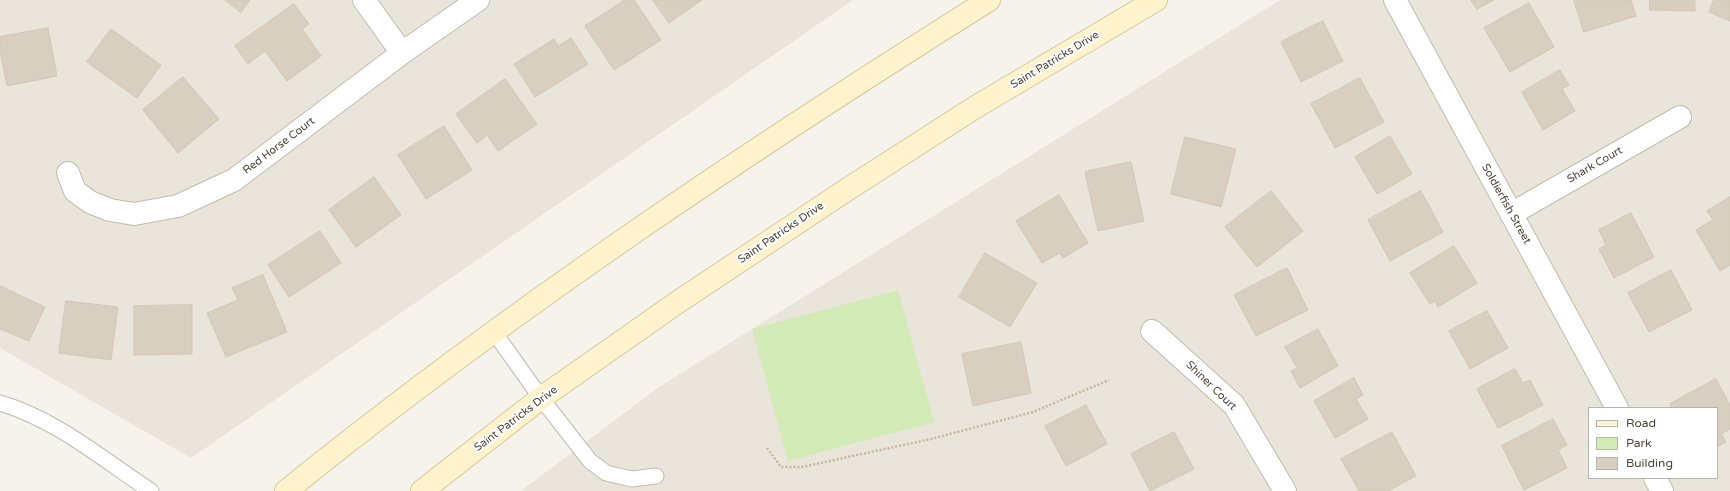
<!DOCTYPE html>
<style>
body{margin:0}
#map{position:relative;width:1730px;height:491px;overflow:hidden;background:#f6f3ec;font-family:"Varela Round",sans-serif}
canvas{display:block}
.legend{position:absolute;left:1588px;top:407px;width:130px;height:72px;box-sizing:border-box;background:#fff;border:1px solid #b7b4b0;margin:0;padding:5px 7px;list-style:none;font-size:12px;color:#4b4439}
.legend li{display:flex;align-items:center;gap:8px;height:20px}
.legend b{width:20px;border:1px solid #b7b4b0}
</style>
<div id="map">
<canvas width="1730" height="491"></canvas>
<ul class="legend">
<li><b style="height:5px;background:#fff3cd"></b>Road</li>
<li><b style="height:11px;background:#d2eab5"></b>Park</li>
<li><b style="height:11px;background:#d8cfc1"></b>Building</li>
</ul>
</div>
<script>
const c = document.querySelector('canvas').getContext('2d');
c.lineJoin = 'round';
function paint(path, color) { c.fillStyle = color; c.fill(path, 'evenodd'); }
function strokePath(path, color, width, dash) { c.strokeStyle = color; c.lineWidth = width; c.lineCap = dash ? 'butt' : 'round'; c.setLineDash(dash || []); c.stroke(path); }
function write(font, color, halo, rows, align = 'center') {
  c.font = font + ' "Varela Round",sans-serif'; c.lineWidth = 4; c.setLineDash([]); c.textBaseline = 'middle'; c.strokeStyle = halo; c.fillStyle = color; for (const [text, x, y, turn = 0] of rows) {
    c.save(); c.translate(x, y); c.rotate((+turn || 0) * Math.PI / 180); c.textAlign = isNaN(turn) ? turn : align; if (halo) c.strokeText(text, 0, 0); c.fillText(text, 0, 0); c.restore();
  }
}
paint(new Path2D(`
 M0,0H853L191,458L0,348Z
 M1280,0H1730V491H521L659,387ZM1589,408H1717V478H1589Z`), '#eae5da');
paint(new Path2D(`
 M898,290L934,422L788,461L752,329Z`), '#d2eab5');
const building = new Path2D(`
 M225,0H250L241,12Z
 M625,0H634L661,40L614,70L585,26Z
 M653,0H702L669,23Z
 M1471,0H1494L1477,9Z
 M1574,0H1631L1636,16L1584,32Z
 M1650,0H1695V11L1650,10Z
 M1714,0H1730V21L1709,12Z
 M1529,3L1554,47L1510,72L1484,28Z
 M294,4L309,24L302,29L321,56L287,81L265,51L248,64L235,46Z
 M1323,21L1343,61L1301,82L1281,42Z
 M48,28L57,76L7,86L0,50V37Z
 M111,29L161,65L137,98L87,62Z
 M571,38L588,64L535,97L514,64L554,39L558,46Z
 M1560,70L1569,85L1562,89L1575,111L1543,130L1522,92Z
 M183,77L219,119L178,153L143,110Z
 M1360,78L1384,122L1335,148L1311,104Z
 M505,79L537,124L498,151L487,135L477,143L456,114Z
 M444,126L472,170L426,199L398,155Z
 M1390,136L1412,174L1377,194L1355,157Z
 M1185,137L1236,149L1221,207L1171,194Z
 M1131,162L1144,221L1098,231L1085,172Z
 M374,177L401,215L356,247L329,210Z
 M1271,191L1303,231L1257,267L1225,227Z
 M1421,191L1443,232L1390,261L1368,220Z
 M1059,195L1088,243L1063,258L1060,253L1042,263L1016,221Z
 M1730,197V265L1720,271L1696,230L1713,220L1707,211Z
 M1631,213L1654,257L1614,278L1599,249L1606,245L1599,230Z
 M320,231L341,263L289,297L268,265Z
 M1454,246L1477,283L1438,307L1435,301L1430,304L1410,273Z
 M985,253L1037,283L1010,327L959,297Z
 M1287,268L1308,310L1256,336L1234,295Z
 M1671,270L1692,310L1649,332L1628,293Z
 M263,275L287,332L226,357L207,313L238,300L232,288Z
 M0,286L45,307L29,341L0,329Z
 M66,301L118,307L111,360L59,353Z
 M192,305V354L134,355V306Z
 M1487,311L1508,348L1470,369L1449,331Z
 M1318,329L1338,366L1300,388L1291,371L1297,368L1285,347Z
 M1021,342L1031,393L973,406L962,354Z
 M1515,369L1523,383L1530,380L1543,405L1498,428L1477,389Z
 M1354,378L1363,395L1356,399L1368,419L1335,438L1314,401Z
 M1716,379L1730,405V429L1721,434L1726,442L1717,447V408H1672L1670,404Z
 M1086,405L1107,444L1066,466L1045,426Z
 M1553,419L1567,445L1558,450L1567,468L1524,490L1502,446Z
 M1174,432L1194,469L1150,491L1131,454Z
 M1392,432L1416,476L1388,491H1359L1341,459Z`);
paint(building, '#d8cfc1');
strokePath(building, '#d3c7b4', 1);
const service = new Path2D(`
 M494,332L541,398L590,461L606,473L632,479L656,476
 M0,403C57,420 102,459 151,491`);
const minor = new Path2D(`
 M364,0L402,53
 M1395,0L1617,408
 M68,173L75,191L90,202L110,210L134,214L178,206L234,180L402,53L478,0
 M1511,214L1680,117
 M1152,331L1234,405L1285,491
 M1655,478L1662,491`);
const secondary = new Path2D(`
 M286,491C509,311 747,152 989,0
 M422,491L541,398L678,302L848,189L974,108L1156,0`);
strokePath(service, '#c2bbae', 17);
strokePath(minor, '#c2bbae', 24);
strokePath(secondary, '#d6c79b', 24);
strokePath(new Path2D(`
 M767,448L781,467H802L931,439L1033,412L1109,380`), '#c4b79f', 2.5, [2, 2]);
strokePath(service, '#fff', 15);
strokePath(minor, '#fff', 22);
strokePath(secondary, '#fff3cd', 22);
write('11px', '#4b4439', '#fff', [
 ["Saint Patricks Drive",1055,60,-31],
 ["Red Horse Court",279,146,-37],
 ["Shark Court",1595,165,-30],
 ["Soldierfish Street",1506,204,61],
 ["Saint Patricks Drive",781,233,-34],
 ["Shiner Court",1211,386,44],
 ["Saint Patricks Drive",516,419,-37]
]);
</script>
